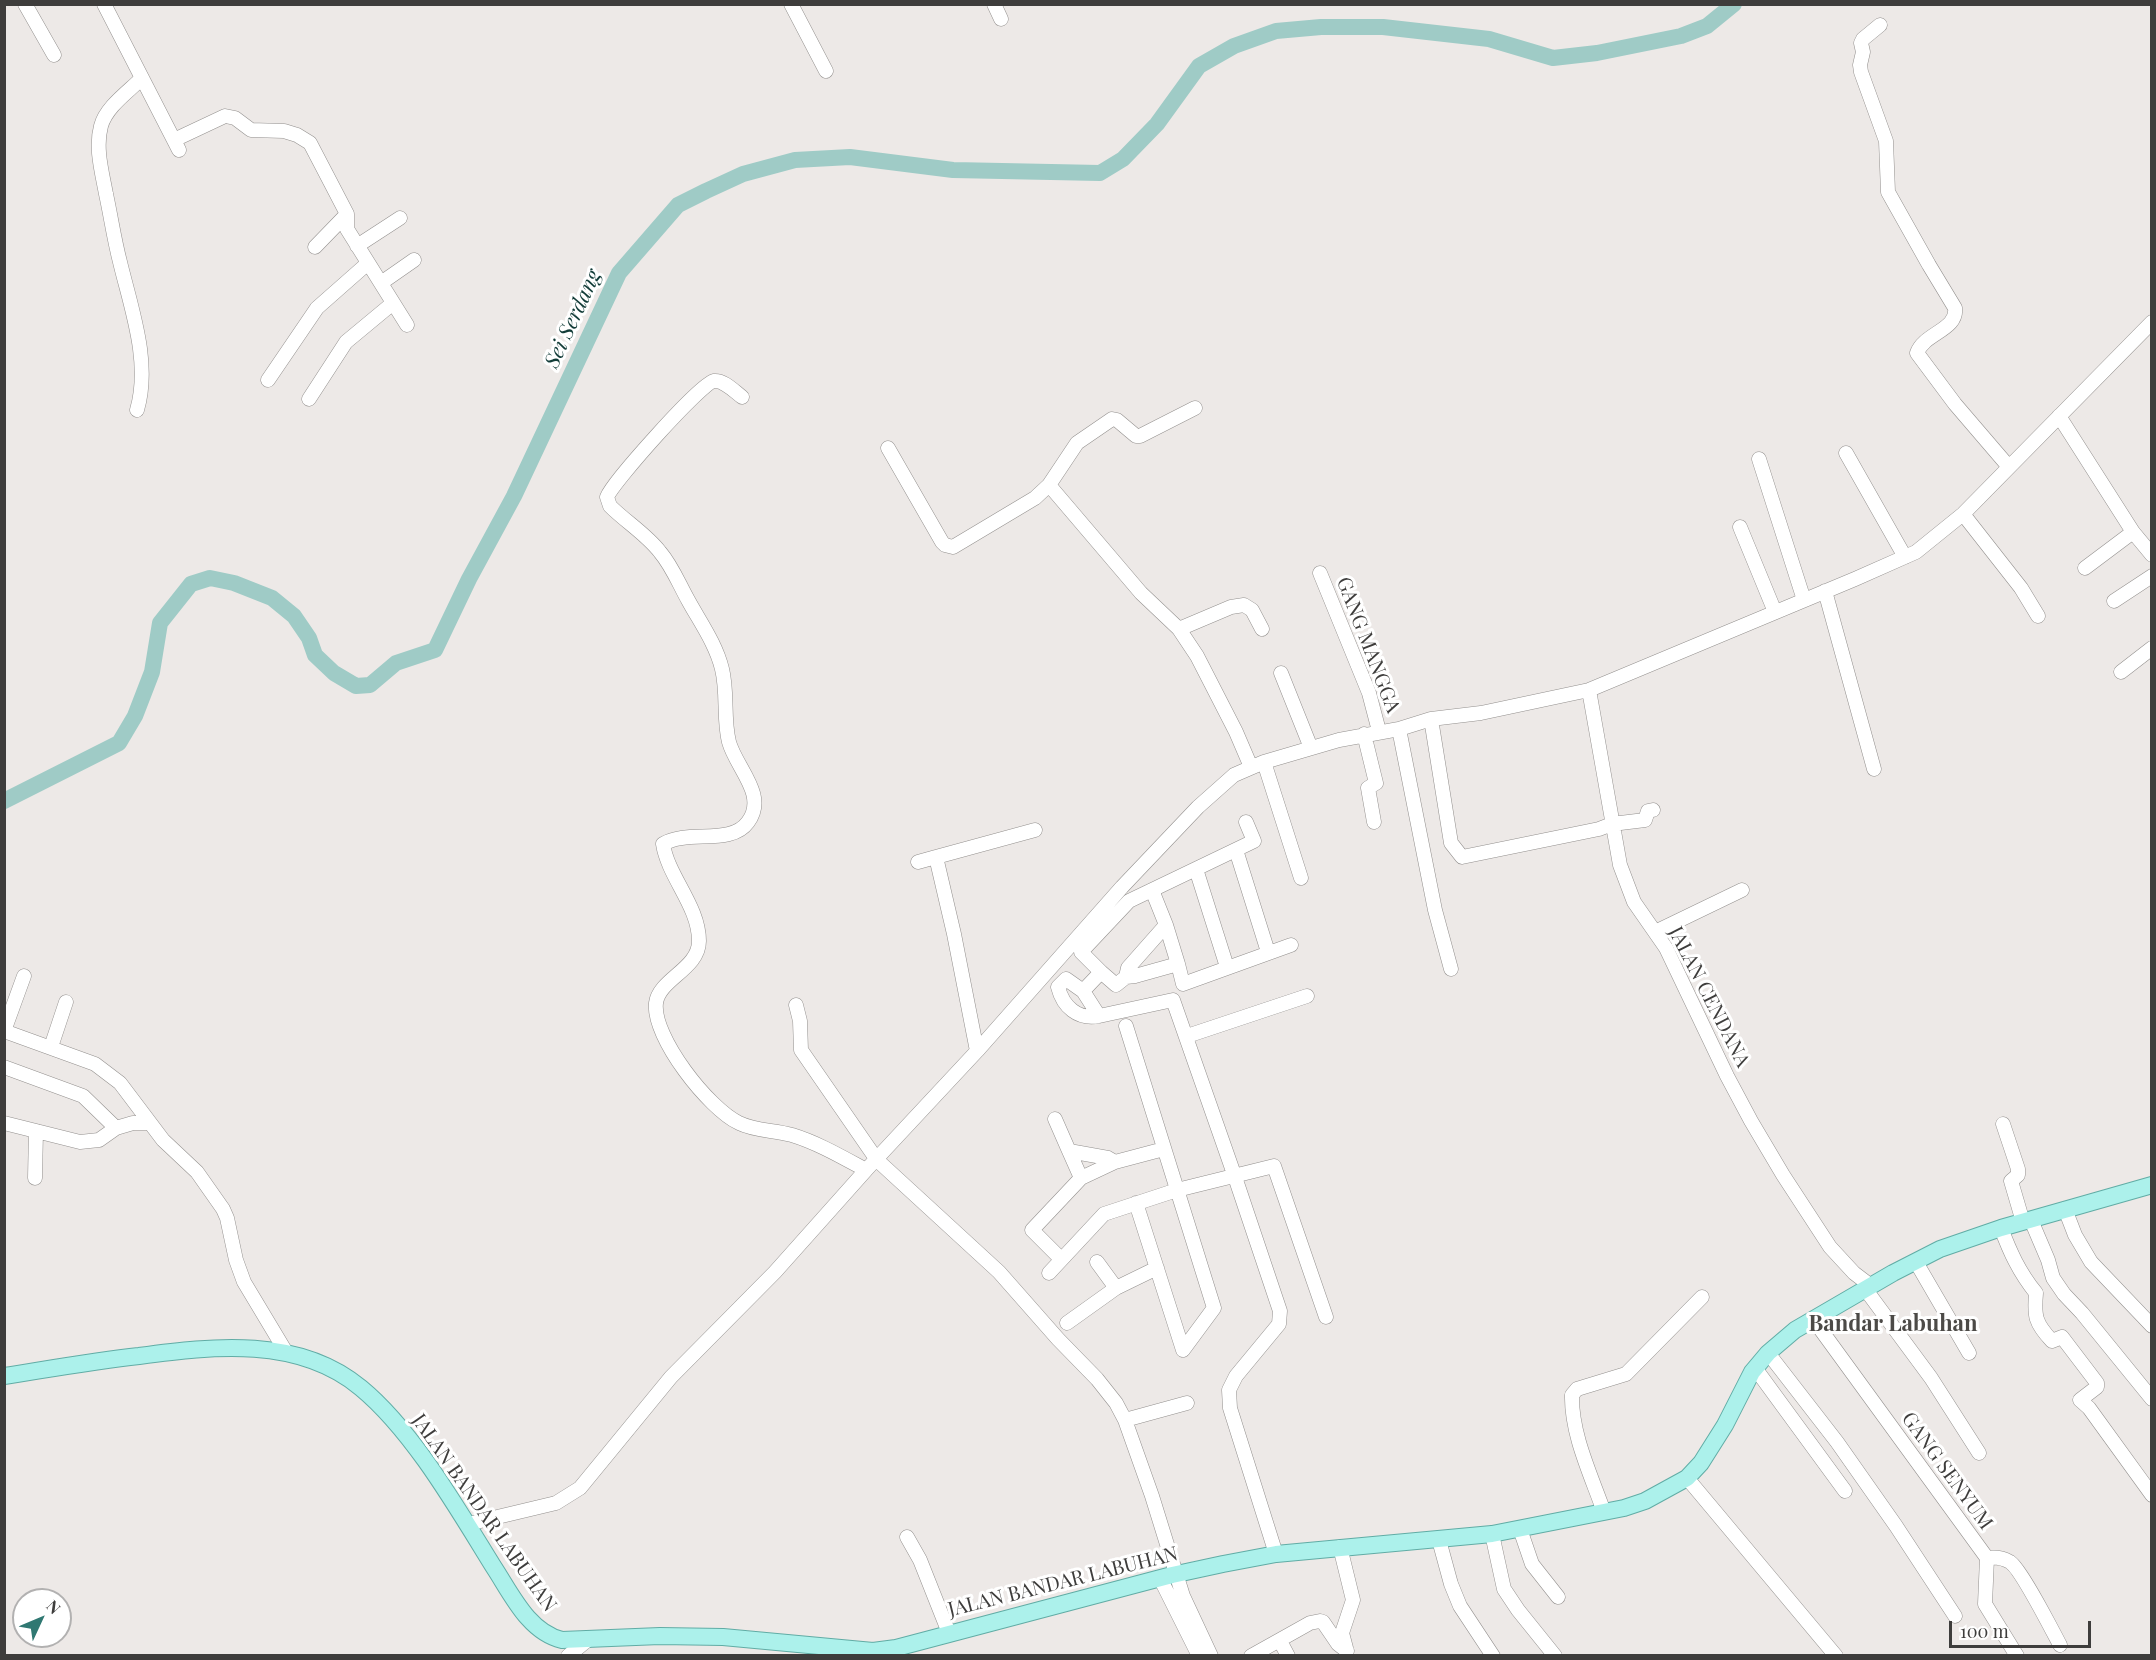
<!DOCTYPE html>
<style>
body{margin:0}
#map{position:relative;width:2156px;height:1660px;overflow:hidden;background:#ede9e7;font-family:"Playfair Display",serif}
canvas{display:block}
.frame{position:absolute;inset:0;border:6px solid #3e3d3c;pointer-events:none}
.north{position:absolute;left:12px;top:1588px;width:60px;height:60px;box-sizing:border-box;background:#fff;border:2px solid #b2b1b1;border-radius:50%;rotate:46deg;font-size:16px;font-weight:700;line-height:24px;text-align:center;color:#3e3d3c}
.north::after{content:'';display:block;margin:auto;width:21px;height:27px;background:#307872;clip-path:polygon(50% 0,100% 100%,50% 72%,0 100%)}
.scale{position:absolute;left:1949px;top:1621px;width:142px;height:27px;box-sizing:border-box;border:3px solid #3e3d3c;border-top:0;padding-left:8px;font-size:18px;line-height:21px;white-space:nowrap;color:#3e3d3c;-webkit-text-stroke:4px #fff;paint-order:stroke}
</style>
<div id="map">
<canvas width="2156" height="1660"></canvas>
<div class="frame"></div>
<div class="north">N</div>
<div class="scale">100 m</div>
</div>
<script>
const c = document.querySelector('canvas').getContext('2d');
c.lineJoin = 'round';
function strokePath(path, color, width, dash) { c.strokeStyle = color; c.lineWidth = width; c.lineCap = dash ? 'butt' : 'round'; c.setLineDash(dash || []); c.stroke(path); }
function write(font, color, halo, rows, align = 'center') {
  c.font = font + ' "Playfair Display",serif'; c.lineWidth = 6; c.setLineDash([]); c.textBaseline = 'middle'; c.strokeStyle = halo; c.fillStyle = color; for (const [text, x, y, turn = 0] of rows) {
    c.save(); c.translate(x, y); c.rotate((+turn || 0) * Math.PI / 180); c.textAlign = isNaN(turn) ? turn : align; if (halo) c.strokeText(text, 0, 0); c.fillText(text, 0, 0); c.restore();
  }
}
strokePath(new Path2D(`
 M4,801L119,743L135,716L152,672L160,623L191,584L210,578L234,583L272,598L294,616L309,638L315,655L334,673L356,686L370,685L396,663L435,650L469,579L514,496L619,273L678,205L706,191L743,174L795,160L850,157L953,170L1100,173L1123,159L1157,124L1199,66L1234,46L1276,31L1321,27H1383L1489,39L1553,58L1597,53L1681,36L1707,26L1734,4`), '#9fcbc6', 16);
const minor = new Path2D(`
 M25,4L54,55
 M104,4L179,150
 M791,4L826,71
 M994,4L1001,19
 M1880,25L1863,39L1861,43L1863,52L1860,65L1861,72L1886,141L1888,192L1929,265L1955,308C1958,330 1924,333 1917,353L1955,404L2009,467
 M174,140L225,116L235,118L251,130L284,131L297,135L310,143L347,214V229L407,325
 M357,246L400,218
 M315,247L347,214
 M381,283L414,260
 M268,380L317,308L368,263
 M742,397C734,391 724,380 714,381C701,383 613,482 607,497L610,506C626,522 646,534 660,552C672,566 679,584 688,600C700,622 716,644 722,669C728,693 723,718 729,742C736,768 768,795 748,822C731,846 688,829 663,844C668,877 699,906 699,941C699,969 659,979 656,1003C652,1037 709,1109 739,1123C755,1131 774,1130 792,1135C818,1143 842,1157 866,1170
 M309,399L346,342L393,303
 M137,410C151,362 131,308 120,262C114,239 111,217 106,194C102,172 95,148 101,126C106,107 128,92 142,78
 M2059,416L2133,532L2152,555
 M888,448L942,542L945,545L953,547L1035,498L1049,485L1077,443L1112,419L1117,420L1136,436H1140L1195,408
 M1846,453L1905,557
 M1759,459L1804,600
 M1049,485L1141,593L1179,629L1197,656L1236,732L1251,767
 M1963,514L2021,588L2038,616
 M1740,527L1775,612
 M2085,568L2133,532
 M1320,573L1369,693L1379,731
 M1825,591L1874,769
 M2114,601L2152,576
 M1179,629L1231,607L1244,605L1252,610L1262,629
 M2121,672L2152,648
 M1281,673L1311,748
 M1589,690L1620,865L1634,902L1666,948L1727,1076L1751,1121L1783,1175L1830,1247L1854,1273L1871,1286
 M1431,719L1451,843L1462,857L1599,829L1612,824L1645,820L1648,811L1653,810
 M1399,729L1435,910L1451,969
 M1364,734L1376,783L1368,788L1374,822
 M1264,762L1301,878
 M1236,850L1268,952
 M918,862L936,857
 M1196,869L1227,967
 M1655,932L1742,890
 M1178,964L1183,984L1291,945
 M1101,972L1116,985L1126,977L1128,968L1166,925L1152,890
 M24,976L4,1031L95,1064L120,1083L163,1140L197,1172L223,1209L227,1218L236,1260L244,1282L286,1352
 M1126,977L1135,976L1178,964L1166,925
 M1083,991L1101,972L1081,952L1129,901L1254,841L1246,822
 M796,1005L800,1021L801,1050L877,1160L999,1272L1058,1339L1097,1379L1116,1403L1125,1420L1152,1496L1183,1596L1211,1656
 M1099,1016L1083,991L1066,979L1058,987C1063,1007 1078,1020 1099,1016L1173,1000L1235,1177L1280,1311L1279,1324L1236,1376L1229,1390L1230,1408L1276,1554
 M1126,1026L1214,1308L1183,1350
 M1187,1036L1307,996
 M51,1047L66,1002
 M977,1051L954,934L936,857L1035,830
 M4,1067L83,1096L116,1128
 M1055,1119L1069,1151L1108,1158L1115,1162
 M4,1123L80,1142L99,1140L116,1128L133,1123H150
 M2003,1124L2018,1169V1175L2011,1181L2023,1222
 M1069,1151L1081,1178
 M35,1178L36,1131
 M1136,1203L1183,1350
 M2065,1209L2075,1235L2091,1262L2152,1326
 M2031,1220L2048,1260L2053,1278L2064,1294L2082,1313L2152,1399
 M2001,1228C2010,1252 2019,1272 2036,1293C2034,1316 2035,1323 2052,1341L2062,1337L2097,1383V1387L2080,1400L2089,1408L2152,1495
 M1061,1259L1032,1230L1081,1178L1115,1162L1164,1149
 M1097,1262L1116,1288
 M1916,1262L1969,1353
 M1049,1273L1104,1214L1177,1190L1274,1166L1326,1317
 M1866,1290L1931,1378L1979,1453
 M1813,1319L1987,1558L1985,1604L2017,1656
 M1067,1323L1116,1288L1157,1268
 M1768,1353L1837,1442L1896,1526L1955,1616
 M1755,1368L1845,1491
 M1125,1420L1187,1403
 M1687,1478L1836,1656
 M1604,1512C1591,1475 1571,1434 1572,1395L1577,1389L1626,1374L1702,1297
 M468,1524L556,1503L580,1488L671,1377L775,1272L866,1170L977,1051L1122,887L1198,807L1234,775L1264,762L1339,740L1399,729L1431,719L1481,713L1589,690L1855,579L1916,552L1963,514L2152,322
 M1520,1529L1532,1564L1558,1597
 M1492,1534L1504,1589L1518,1610L1555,1656
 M907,1537L920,1560L949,1633
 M1439,1540L1451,1584L1460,1606L1493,1656
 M1340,1547L1353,1600L1342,1633L1346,1648
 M1987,1558C1994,1557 2003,1558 2010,1562C2021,1569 2052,1630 2060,1645
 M1160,1578L1199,1656
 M1280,1641L1288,1656
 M568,1656L590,1638
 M1251,1656L1310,1623L1320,1621L1323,1622L1338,1644L1347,1651`);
const major = new Path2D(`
 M4,1376C49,1369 94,1361 139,1356C213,1346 299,1336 361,1388C413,1431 457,1508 493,1566C511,1593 528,1632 562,1640L660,1636L723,1637L873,1651L896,1648L1172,1575L1223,1564L1276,1554L1492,1534L1624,1508L1645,1501L1687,1478L1701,1463L1725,1425L1752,1372L1768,1353L1795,1330L1893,1273L1940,1249L2001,1228L2152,1185`);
strokePath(minor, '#93908e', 15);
strokePath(major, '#61aca5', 18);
strokePath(minor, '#fff', 14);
strokePath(major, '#acf1eb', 16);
write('20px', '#3e3d3c', '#fff', [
 ["GANG MANGGA",1368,645,69],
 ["JALAN CENDANA",1709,997,63],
 ["GANG SENYUM",1947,1471,54],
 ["JALAN BANDAR LABUHAN",484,1513,55],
 ["JALAN BANDAR LABUHAN",1063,1582,-14]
]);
write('italic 21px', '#123c38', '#fff', [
 ["Sei Serdang",573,319,-65]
]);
write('bold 22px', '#4c4a47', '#fff', [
 ["Bandar Labuhan",1893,1324]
]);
</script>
